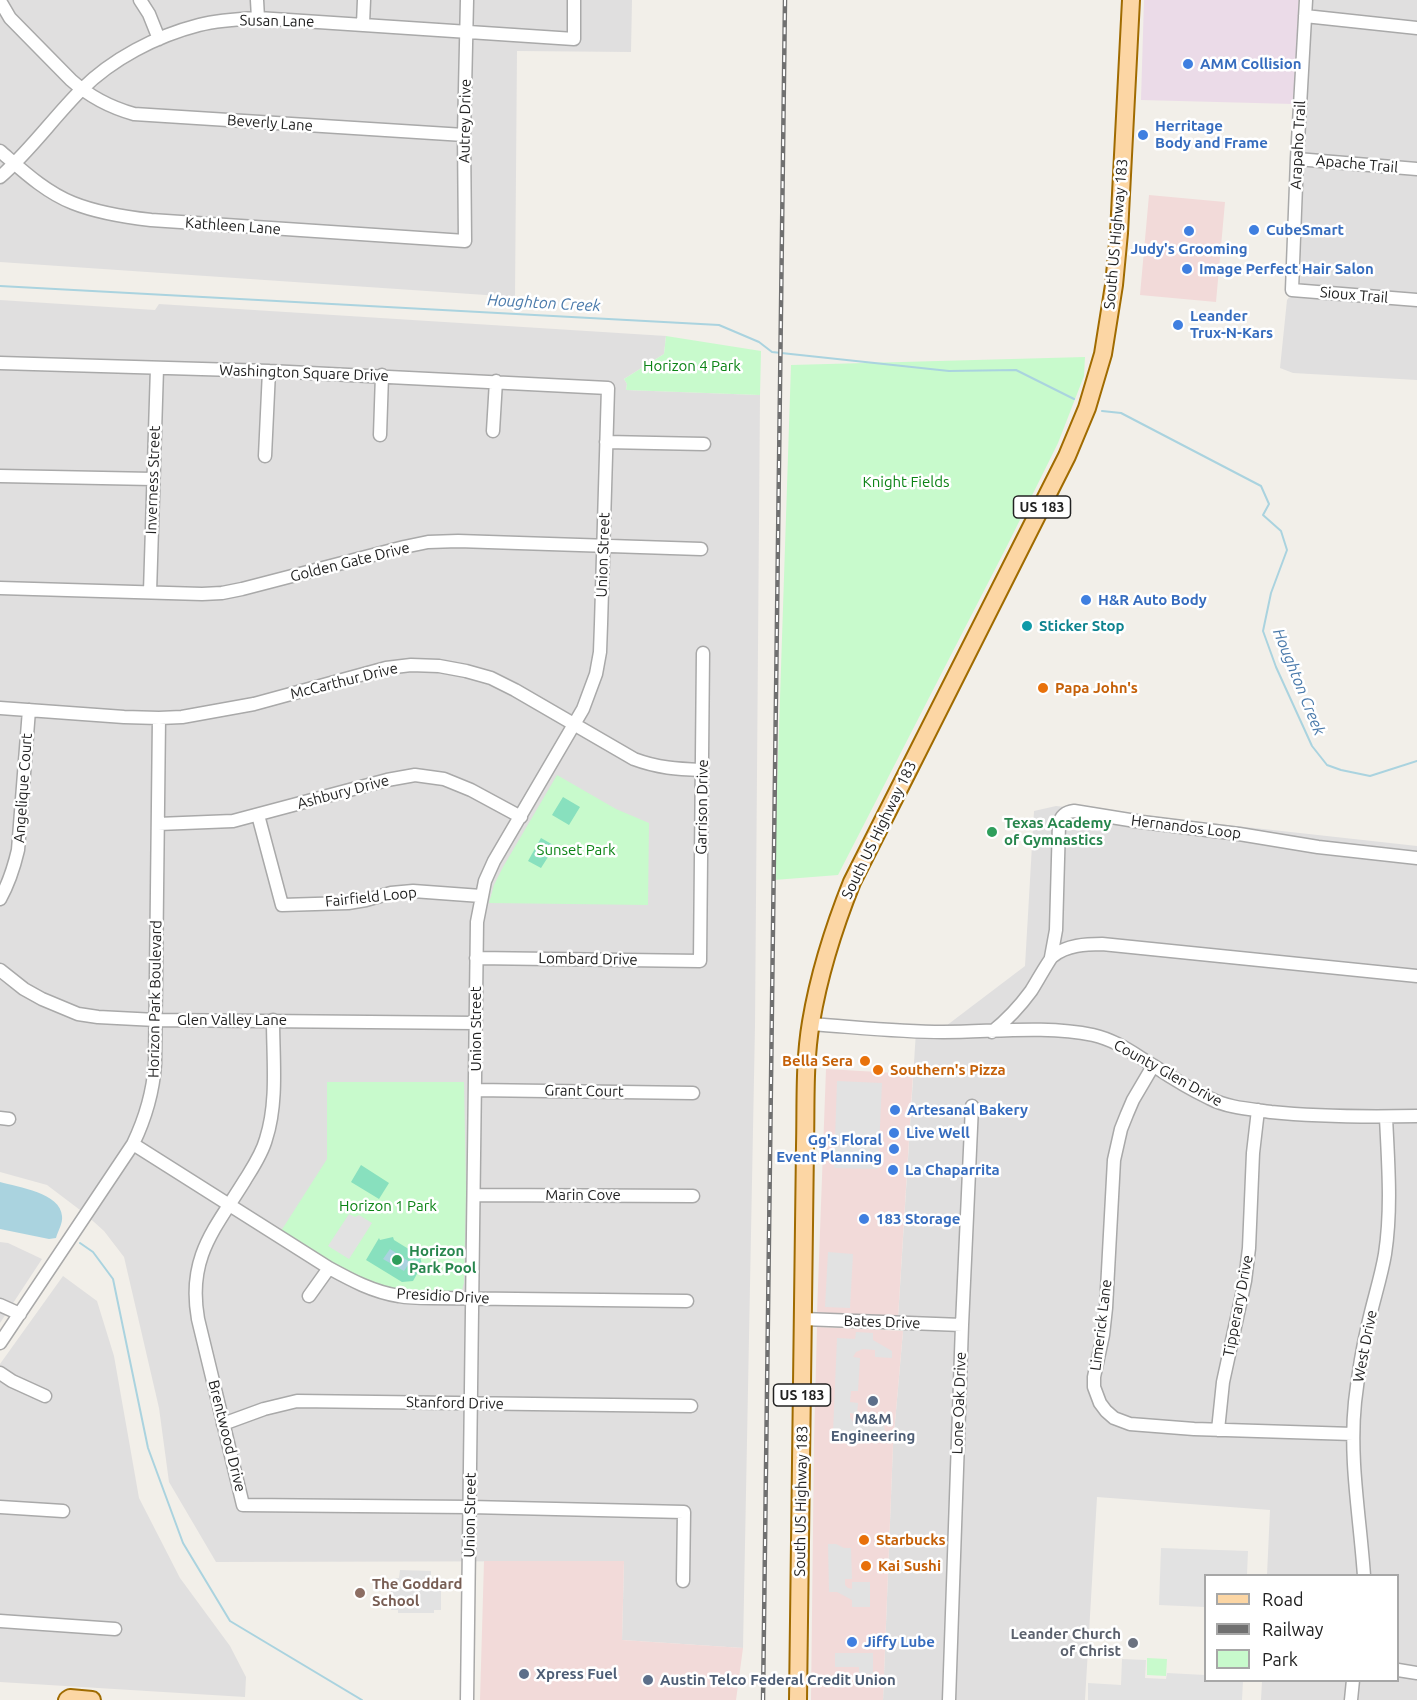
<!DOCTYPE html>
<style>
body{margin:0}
#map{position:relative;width:1417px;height:1700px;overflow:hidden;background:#f2efe9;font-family:Ubuntu,sans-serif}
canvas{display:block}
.legend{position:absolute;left:1204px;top:1574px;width:195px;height:108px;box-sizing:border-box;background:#fff;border:2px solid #a7a7a7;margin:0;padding:8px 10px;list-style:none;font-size:18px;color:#222}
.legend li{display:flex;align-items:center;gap:12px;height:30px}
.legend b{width:30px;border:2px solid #a7a7a7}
</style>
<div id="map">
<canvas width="1417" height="1700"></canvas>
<ul class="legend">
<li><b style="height:8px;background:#fcd6a4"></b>Road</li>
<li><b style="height:8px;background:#707070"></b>Railway</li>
<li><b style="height:16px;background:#c8facc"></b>Park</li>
</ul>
</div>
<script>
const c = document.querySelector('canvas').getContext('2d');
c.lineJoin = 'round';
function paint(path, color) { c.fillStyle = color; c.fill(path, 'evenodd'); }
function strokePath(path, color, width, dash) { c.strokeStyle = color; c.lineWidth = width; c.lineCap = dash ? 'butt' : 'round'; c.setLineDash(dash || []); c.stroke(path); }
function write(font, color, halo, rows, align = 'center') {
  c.font = font + ' Ubuntu,sans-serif'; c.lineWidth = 5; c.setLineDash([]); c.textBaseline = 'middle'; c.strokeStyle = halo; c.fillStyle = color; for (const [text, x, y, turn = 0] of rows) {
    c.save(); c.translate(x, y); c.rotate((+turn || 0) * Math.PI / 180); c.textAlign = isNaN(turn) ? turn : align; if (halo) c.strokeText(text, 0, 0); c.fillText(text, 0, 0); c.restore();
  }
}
paint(new Path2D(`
 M0,0H632L631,52L517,51L515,297L0,262Z
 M1312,0H1417V380L1293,373L1280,368L1287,300L1300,284L1304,156Z
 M0,300L155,310L159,304L666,336L664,354L624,379L627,384L626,390L760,395L755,1026L743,1648L622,1640L624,1561L216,1562L169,1482L159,1408L124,1257L104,1231L84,1213L47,1185L0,1172Z
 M1056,806L1417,846V1700H1261L1262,1681L1398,1680V1576L1267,1575L1270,1510L1097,1497L1085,1700H883L893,1445L903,1331L898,1318L916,1031L938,1032L1025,966L1034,811Z
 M0,1242L8,1243L42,1259L0,1323Z
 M63,1276L97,1301L114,1356L139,1498L180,1578L230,1646L246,1677L245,1697L0,1682V1364Z`), '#e0dfdf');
paint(new Path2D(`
 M1149,195L1225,202L1216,302L1140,295Z
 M826,1069L913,1074L898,1318L817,1313Z
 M817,1327L903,1331L893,1445L883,1700H811L814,1441Z
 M484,1561H624L622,1640L743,1648L736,1700H480Z`), '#f2dad9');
paint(new Path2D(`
 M1144,0H1299L1293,104L1141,100Z`), '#ebdbe8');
paint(new Path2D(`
 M666,336L761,351L760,395L626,390L627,384L624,379L664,354Z
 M1085,357L1084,376L1058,443L1008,544L838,875L774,880L791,365Z
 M557,775L616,809L649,823L648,905L489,903L494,885L503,867Z
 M327,1082H464L466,1190L464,1283L462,1290L455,1294C439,1293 421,1294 404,1292C358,1286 319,1255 281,1231L327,1159Z
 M1147,1658L1167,1659L1166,1676L1147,1675Z`), '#c8facc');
paint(new Path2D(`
 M563,797L580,807L569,825L552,815Z
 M541,838L555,846L541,868L528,861Z
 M361,1165L389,1183L379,1199L351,1182Z
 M393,1237L394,1240L420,1256L422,1265L413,1281L402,1282L366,1260L379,1238L380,1240Z`), '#88e0be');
paint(new Path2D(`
 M837,1081L882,1083L878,1169L834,1168Z
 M349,1214L355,1217L359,1215L372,1223L349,1259L328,1246Z
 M828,1252L853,1254L850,1308L825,1307Z
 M856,1332L873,1333V1340L892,1351V1358L875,1357V1350L863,1349L856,1352L853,1357L860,1358L858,1391H851L850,1402L858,1403L857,1414L850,1413V1417L853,1422L859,1424L860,1416L863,1417V1424H869V1417L883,1418L885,1432H880V1442L851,1441V1433L833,1432L837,1338L855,1339Z
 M828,1544H836L844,1548H851L852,1579H845V1585L848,1588L852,1589V1582H870V1607H852V1600L837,1592H829Z
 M1161,1548L1248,1551L1247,1575L1206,1576L1205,1607L1159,1605Z
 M400,1570L431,1571V1578L441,1579V1610H434V1613H398V1610H391V1579L399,1578Z
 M835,1653H873V1674H859V1667H835Z
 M1122,1659L1146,1660L1145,1678L1166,1679L1167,1673L1205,1675L1206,1680L1243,1681L1242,1700H1088V1683L1121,1685Z`), '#e2e2e2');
paint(new Path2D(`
 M0,1182C18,1187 61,1193 62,1216C63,1223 58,1231 56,1238L49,1239L0,1229Z
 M390,1249L410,1262L404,1271L383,1259Z`), '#aad3df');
strokePath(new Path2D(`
 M0,286L719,325L759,342L772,352L949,371L1016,370L1074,399
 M1102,411L1121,413L1261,486L1269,504L1263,515L1281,531L1287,550L1271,593L1263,631L1276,667L1312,746L1327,765L1341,770L1370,776L1417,761
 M80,1243L93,1252L113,1279L148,1448L183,1543L230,1621L362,1700`), '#aad3df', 2);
const minor = new Path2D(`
 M140,0L149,14L159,39
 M257,0L258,18
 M1306,0L1297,159L1292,290L1417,300
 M0,1L10,18L71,80C90,97 109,107 134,114L464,135
 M1305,16L1417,28
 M363,24L364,0
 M0,151C22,170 45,192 73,203C98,213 124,217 151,220L465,241L464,135L467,0
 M1297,159L1417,169
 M0,177C30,151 53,118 81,90C112,59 156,36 199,25C219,20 239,19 258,18L574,39V0
 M0,363L269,371L608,388L601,624L600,652L596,674L583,709L494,861L485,881L477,922L467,1700
 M493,431L496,381
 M380,435L382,375
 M606,442L704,444
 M265,456L269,371
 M0,476L153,479
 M0,588L202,594L222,593L242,589L404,547L428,542L458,541L701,549
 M150,592L157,368
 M0,708L124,717L159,718L182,717L254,704L386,668L411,665L439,666L466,671L491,678L515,690L634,759C658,768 677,769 702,770
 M258,815L282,905L348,903L366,900L391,893L413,891L481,896
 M158,824L233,821L387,780L415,775L444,779L471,790L521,817
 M0,899C9,883 14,867 18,850L29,710
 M1051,957L1056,930L1059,824C1061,816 1065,812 1074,811L1142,822L1239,834L1318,847L1417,858
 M476,958L700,961L703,653
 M0,970L24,989L42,999L78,1014L98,1017L156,1020L476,1023
 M273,1020C273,1059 278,1102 266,1139C262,1154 253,1167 245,1180C215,1229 187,1257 198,1319L243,1505L470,1507L684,1512L683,1581
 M811,1024C855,1027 899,1032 943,1032C992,1032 1046,1025 1093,1035C1116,1040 1134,1054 1154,1066C1172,1078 1190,1089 1209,1098C1228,1108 1250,1109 1271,1112C1320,1117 1368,1117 1417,1116
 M992,1032C1007,1020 1020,1006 1031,991C1035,985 1050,958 1053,956C1067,945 1086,944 1102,944L1417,976
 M1153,1066L1133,1100L1127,1114L1121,1129L1114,1160L1106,1308L1103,1335L1094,1377V1387L1100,1403L1106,1411L1114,1418L1130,1424L1194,1429L1353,1434
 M475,1090L693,1093
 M0,1118L9,1119
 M133,1144L329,1268C351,1280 373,1292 399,1296C409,1298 421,1298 431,1298L687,1301
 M474,1195L693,1196
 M309,1296L329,1268
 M0,1305L20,1314
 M803,1319L962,1325
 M0,1343L133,1144C146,1117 153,1093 155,1064L159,718
 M0,1373L12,1381L45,1396
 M223,1424L264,1409L297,1401L691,1406
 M1218,1430L1223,1382L1245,1281L1249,1248L1253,1153L1258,1110
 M0,1507L63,1511
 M1364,1576C1360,1517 1349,1460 1355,1402C1358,1376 1362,1350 1368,1325C1373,1301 1381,1278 1385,1254C1392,1208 1388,1162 1386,1117
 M0,1621L115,1629
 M1398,1670L1417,1673
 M949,1700L962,1325L972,1106
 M1351,1700L1353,1680`);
const major = new Path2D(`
 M67,1700L70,1698L92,1700
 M798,1700L805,1146C806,1105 804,1063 811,1022C819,974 834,927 852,882L1067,456L1087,408L1103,354L1114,285L1119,233L1131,0`);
strokePath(minor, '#a9a9a9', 15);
strokePath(major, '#a06b00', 20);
strokePath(minor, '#fff', 12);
strokePath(major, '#fcd6a4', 16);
const rail = new Path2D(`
 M763,1700L785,0`);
strokePath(rail, '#707070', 4.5);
strokePath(rail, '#fff', 2, [7]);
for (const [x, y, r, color] of [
 [1188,64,6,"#3f7fe0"],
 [1143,135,6,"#3f7fe0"],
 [1254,230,6,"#3f7fe0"],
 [1189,231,6,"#3f7fe0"],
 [1187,269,6,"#3f7fe0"],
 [1178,325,6,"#3f7fe0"],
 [1086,600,6,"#3f7fe0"],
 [1027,626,6,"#0f9aa8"],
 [1043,688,6,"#e8710a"],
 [992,832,6,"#2e9e5b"],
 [865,1061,6,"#e8710a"],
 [878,1070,6,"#e8710a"],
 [895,1110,6,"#3f7fe0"],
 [894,1133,6,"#3f7fe0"],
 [894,1149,6,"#3f7fe0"],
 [893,1170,6,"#3f7fe0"],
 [864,1219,6,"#3f7fe0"],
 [397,1260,6,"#2e9e5b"],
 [873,1401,6,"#5c6f8a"],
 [864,1540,6,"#e8710a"],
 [866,1566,6,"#e8710a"],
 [360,1593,6,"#8d6e63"],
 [852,1642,6,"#3f7fe0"],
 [1133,1643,6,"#6b7280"],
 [524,1674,6,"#5c6f8a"],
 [648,1680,6,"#5c6f8a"]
]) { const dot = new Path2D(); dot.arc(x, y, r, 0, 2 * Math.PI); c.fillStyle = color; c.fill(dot); strokePath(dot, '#fff', 2); }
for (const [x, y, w] of [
 [1042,507,57],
 [802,1395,57]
]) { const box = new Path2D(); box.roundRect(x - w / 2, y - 11, w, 22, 4.5); c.fillStyle = '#fff'; c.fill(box); strokePath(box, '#222', 1.5); }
write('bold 14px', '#222', null, [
 ["US 183",1042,507],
 ["US 183",802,1395]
]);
write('15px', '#222', '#fff', [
 ["Susan Lane",277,21,1],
 ["Autrey Drive",465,121,-89],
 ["Beverly Lane",270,123,4],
 ["Arapaho Trail",1298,145,-87],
 ["Apache Trail",1357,164,5],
 ["Kathleen Lane",233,226,4],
 ["South US Highway 183",1116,234,-85],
 ["Sioux Trail",1354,295,5],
 ["Washington Square Drive",304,373,2],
 ["Inverness Street",153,480,-88],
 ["Union Street",603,555,-88],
 ["Golden Gate Drive",350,562,-14],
 ["McCarthur Drive",344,681,-14],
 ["Angelique Court",23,788,-86],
 ["Ashbury Drive",343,792,-15],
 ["Garrison Drive",702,807,-89],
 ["Hernandos Loop",1186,827,7],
 ["South US Highway 183",879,830,-64],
 ["Fairfield Loop",371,897,-6],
 ["Lombard Drive",588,959,1],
 ["Horizon Park Boulevard",155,999,-89],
 ["Glen Valley Lane",232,1020],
 ["Union Street",476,1029,-90],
 ["County Glen Drive",1168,1073,29],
 ["Grant Court",584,1091,1],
 ["Marin Cove",583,1195],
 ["Presidio Drive",443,1296,3],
 ["Tipperary Drive",1238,1306,-79],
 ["Bates Drive",882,1322,2],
 ["Limerick Lane",1101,1325,-83],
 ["West Drive",1365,1346,-79],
 ["Stanford Drive",455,1403,1],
 ["Lone Oak Drive",959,1403,-88],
 ["Brentwood Drive",227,1436,76],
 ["South US Highway 183",801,1501,-89],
 ["Union Street",470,1515,-89]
]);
write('bold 15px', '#366cbe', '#fff', [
 ["AMM Collision",1200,64],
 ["Herritage",1155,126],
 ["Body and Frame",1155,143],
 ["CubeSmart",1266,230],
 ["Judy's Grooming",1189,249,"center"],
 ["Image Perfect Hair Salon",1199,269],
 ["Leander",1190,316],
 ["Trux-N-Kars",1190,333],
 ["H&R Auto Body",1098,600],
 ["Artesanal Bakery",907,1110],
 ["Live Well",906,1133],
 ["Gg's Floral",882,1140,"right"],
 ["Event Planning",882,1157,"right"],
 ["La Chaparrita",905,1170],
 ["183 Storage",876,1219],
 ["Jiffy Lube",864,1642]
], 'left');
write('15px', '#0c8416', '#fff', [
 ["Horizon 4 Park",692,366],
 ["Knight Fields",906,482],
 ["Sunset Park",576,850],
 ["Horizon 1 Park",388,1206]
]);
write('bold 15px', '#0d838f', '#fff', [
 ["Sticker Stop",1039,626]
], 'left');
write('bold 15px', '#c56008', '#fff', [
 ["Papa John's",1055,688],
 ["Bella Sera",853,1061,"right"],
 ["Southern's Pizza",890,1070],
 ["Starbucks",876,1540],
 ["Kai Sushi",878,1566]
], 'left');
write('bold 15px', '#27864d', '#fff', [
 ["Texas Academy",1004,823],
 ["of Gymnastics",1004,840],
 ["Horizon",409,1251],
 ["Park Pool",409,1268]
], 'left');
write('bold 15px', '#4e5e75', '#fff', [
 ["M&M",873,1419,"center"],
 ["Engineering",873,1436,"center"],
 ["Xpress Fuel",536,1674],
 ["Austin Telco Federal Credit Union",660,1680]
], 'left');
write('bold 15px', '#785e54', '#fff', [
 ["The Goddard",372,1584],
 ["School",372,1601]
], 'left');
write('bold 15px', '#5b616d', '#fff', [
 ["Leander Church",1121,1634],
 ["of Christ",1121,1651]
], 'right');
write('italic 16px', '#4a7aab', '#fff', [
 ["Houghton Creek",544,303,3],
 ["Houghton Creek",1299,682,68]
]);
</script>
